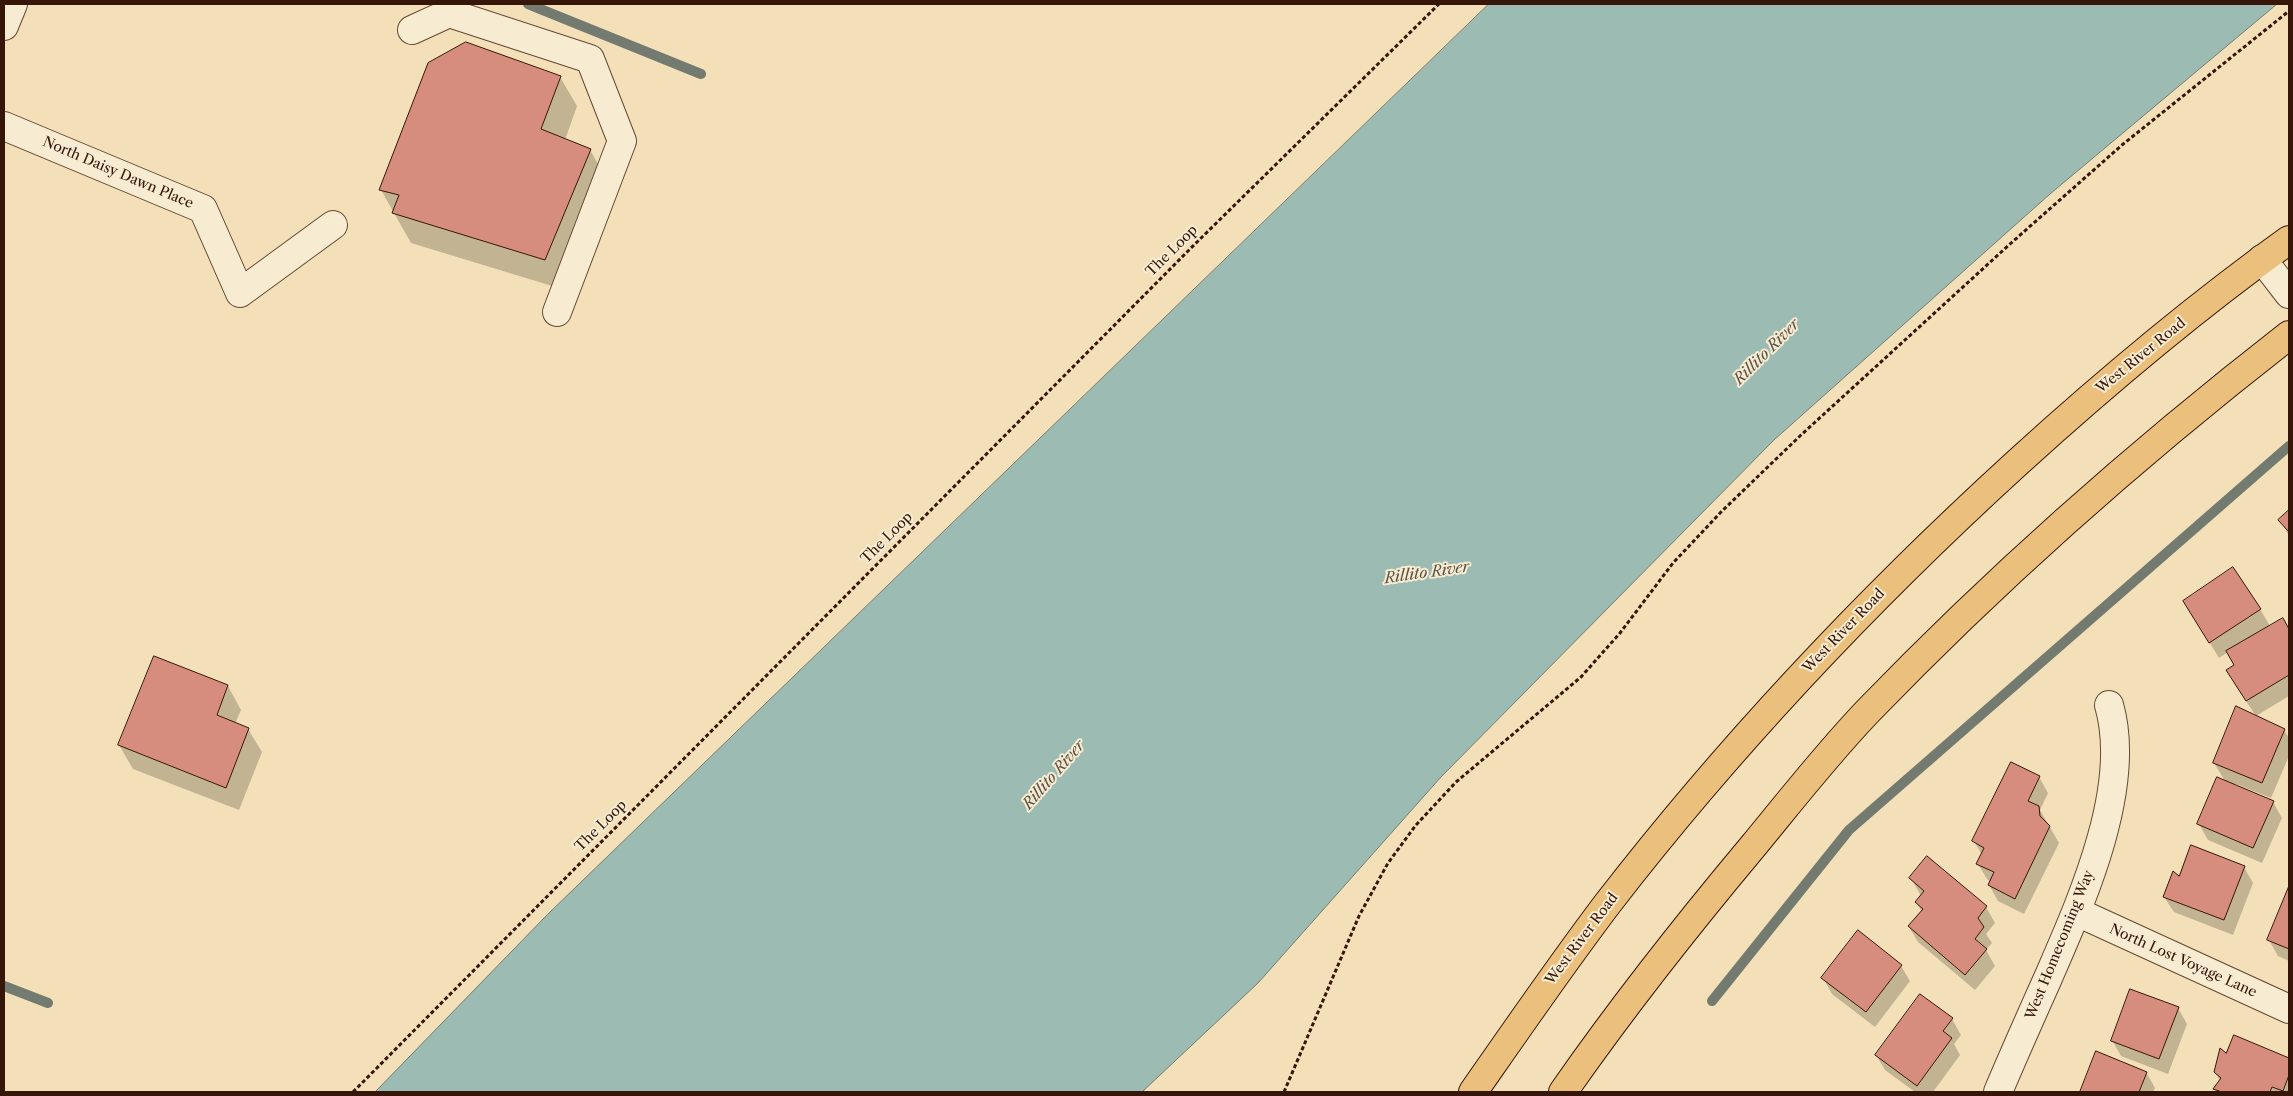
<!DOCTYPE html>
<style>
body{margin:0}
#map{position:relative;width:2293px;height:1096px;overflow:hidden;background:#f3e0b8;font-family:"Libre Caslon Text",serif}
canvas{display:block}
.frame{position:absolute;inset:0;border:5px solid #361608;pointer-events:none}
</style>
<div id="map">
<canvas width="2293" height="1096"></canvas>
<div class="frame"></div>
</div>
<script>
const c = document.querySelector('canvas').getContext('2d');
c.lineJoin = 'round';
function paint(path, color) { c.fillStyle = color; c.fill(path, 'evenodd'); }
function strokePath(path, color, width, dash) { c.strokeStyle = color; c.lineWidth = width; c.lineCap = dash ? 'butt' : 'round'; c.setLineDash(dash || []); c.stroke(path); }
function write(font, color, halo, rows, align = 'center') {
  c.font = font + ' "Libre Caslon Text",serif'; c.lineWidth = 4; c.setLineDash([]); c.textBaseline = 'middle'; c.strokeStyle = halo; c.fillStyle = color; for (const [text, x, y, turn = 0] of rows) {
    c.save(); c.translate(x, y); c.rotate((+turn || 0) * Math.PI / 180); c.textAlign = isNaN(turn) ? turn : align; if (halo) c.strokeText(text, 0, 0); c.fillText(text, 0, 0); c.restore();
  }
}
const water = new Path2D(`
 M1489,4H2277L2050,194L1774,440L1441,777L1258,983L1142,1092H375L547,915Z`);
paint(water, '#9cbcb3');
strokePath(water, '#737a6f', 1);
paint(new Path2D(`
 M560,77L577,106L565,140L590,150L607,180L562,289L411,243L381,190Z
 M2289,512V536L2280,520Z
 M2260,609L2270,626L2282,619L2289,632V696L2256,716L2236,686L2235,666L2228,652L2219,658L2194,617Z
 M154,657L228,686L241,710L235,724L248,729L262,752L239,810L133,769L119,745Z
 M2284,730L2289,738V756L2271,798L2236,784V786L2273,802L2282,818L2262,863L2208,840L2199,824L2225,781L2214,763Z
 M2039,777L2048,793L2040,810L2059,843L2024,914L1998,901L1989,885L1991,882L1987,879L1978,864L1982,855L1974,841Z
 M2244,867L2253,883L2233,935L2174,912L2164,897L2180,878Z
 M1911,878L1986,907L1995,923L1986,934L1992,943L1986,950L1995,966L1975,990L1918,942L1909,927L1922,912L1916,902L1921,896Z
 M2289,889V961L2278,956L2269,940Z
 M1901,966L1910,981L1875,1027L1832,994L1823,978Z
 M2178,1008L2187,1024L2168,1074L2121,1056L2112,1040Z
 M1952,1019L1961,1035L1954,1044L1960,1055L1933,1092H1915L1885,1070L1876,1055Z
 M2235,1037L2289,1059V1092H2216L2214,1089L2220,1081L2215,1072L2227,1055Z
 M2097,1052L2146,1072L2155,1088L2153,1092H2081Z`), '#0003');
strokePath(new Path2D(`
 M528,4L701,74
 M4,986L48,1003
 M1712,1001L1849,830L2289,446`), '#737a6f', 10);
const building = new Path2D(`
 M466,42L561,76L541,129L591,149L545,260L392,213L399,195L379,190L428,63Z
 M2289,510V532L2278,520Z
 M2233,567L2261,609L2209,643L2183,601Z
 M2283,618L2289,629V675L2246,701L2226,670L2234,665L2226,651Z
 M154,656L228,685L217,715L249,728L226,788L118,745Z
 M2236,706L2285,729L2262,783L2213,763Z
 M2011,762L2040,776L2028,801L2039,806L2040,816L2050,826L2015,899L1988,885L1994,872L1976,864L1984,848L1972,841Z
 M2217,777L2274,801L2253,848L2197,824Z
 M2191,845L2245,866L2224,920L2163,897L2173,871L2179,876Z
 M1927,856L1987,906L1978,918L1984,927L1975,939L1987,949L1965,975L1908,926L1923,909L1915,902L1924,891L1909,878Z
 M2289,886V949L2267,940Z
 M1858,930L1902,965L1866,1012L1821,978Z
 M2130,989L2179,1007L2159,1059L2111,1041Z
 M1920,994L1953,1018L1943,1031L1952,1038L1917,1086L1875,1055Z
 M2234,1035L2289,1058V1075L2283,1091L2272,1087L2270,1092H2222L2213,1089L2221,1078L2214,1072L2220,1048L2226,1053Z
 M2096,1051L2147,1072L2139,1092H2080Z`);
paint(building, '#d78d7d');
strokePath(building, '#361608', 1);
const minor = new Path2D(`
 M4,26L13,4
 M412,30L449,13L590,59L622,141L557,312
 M4,126L203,209L240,293L333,225
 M2262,259L2289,294
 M2077,912L2289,1009
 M1998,1092C2014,1054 2031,1016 2048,978C2081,902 2133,788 2109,705`);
const major = new Path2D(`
 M1473,1092C1517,1029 1561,965 1608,903C1731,744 1869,598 2017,463C2104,384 2194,308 2289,240
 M1563,1092C1623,1006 1687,925 1754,845C1791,800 1827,754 1867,712C1998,576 2140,451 2289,335`);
strokePath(minor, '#654834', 30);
strokePath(major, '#361608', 30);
strokePath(new Path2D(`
 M353,1092L1194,245L1439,4
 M1284,1092L1359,916L1388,863L1416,825L1456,782L1581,677L1620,633L1673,563L1722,511L1801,435L2010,244L2122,145L2289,11`), '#361608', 3, [4, 2.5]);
strokePath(minor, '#f7ebd1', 28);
strokePath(major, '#eac07c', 28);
write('14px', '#361608', '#f7ebd1', [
 ["North Daisy Dawn Place",118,173,23],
 ["The Loop",1172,251,-45],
 ["West River Road",2141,356,-39],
 ["The Loop",887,538,-45],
 ["West River Road",1844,631,-46],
 ["The Loop",601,826,-45],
 ["West River Road",1582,939,-53],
 ["West Homecoming Way",2060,945,-68],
 ["North Lost Voyage Lane",2183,961,24]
]);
write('italic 15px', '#5a5044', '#f7ebd1', [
 ["Rillito River",1767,352,-45],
 ["Rillito River",1427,573,-8],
 ["Rillito River",1054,775,-49]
]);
</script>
